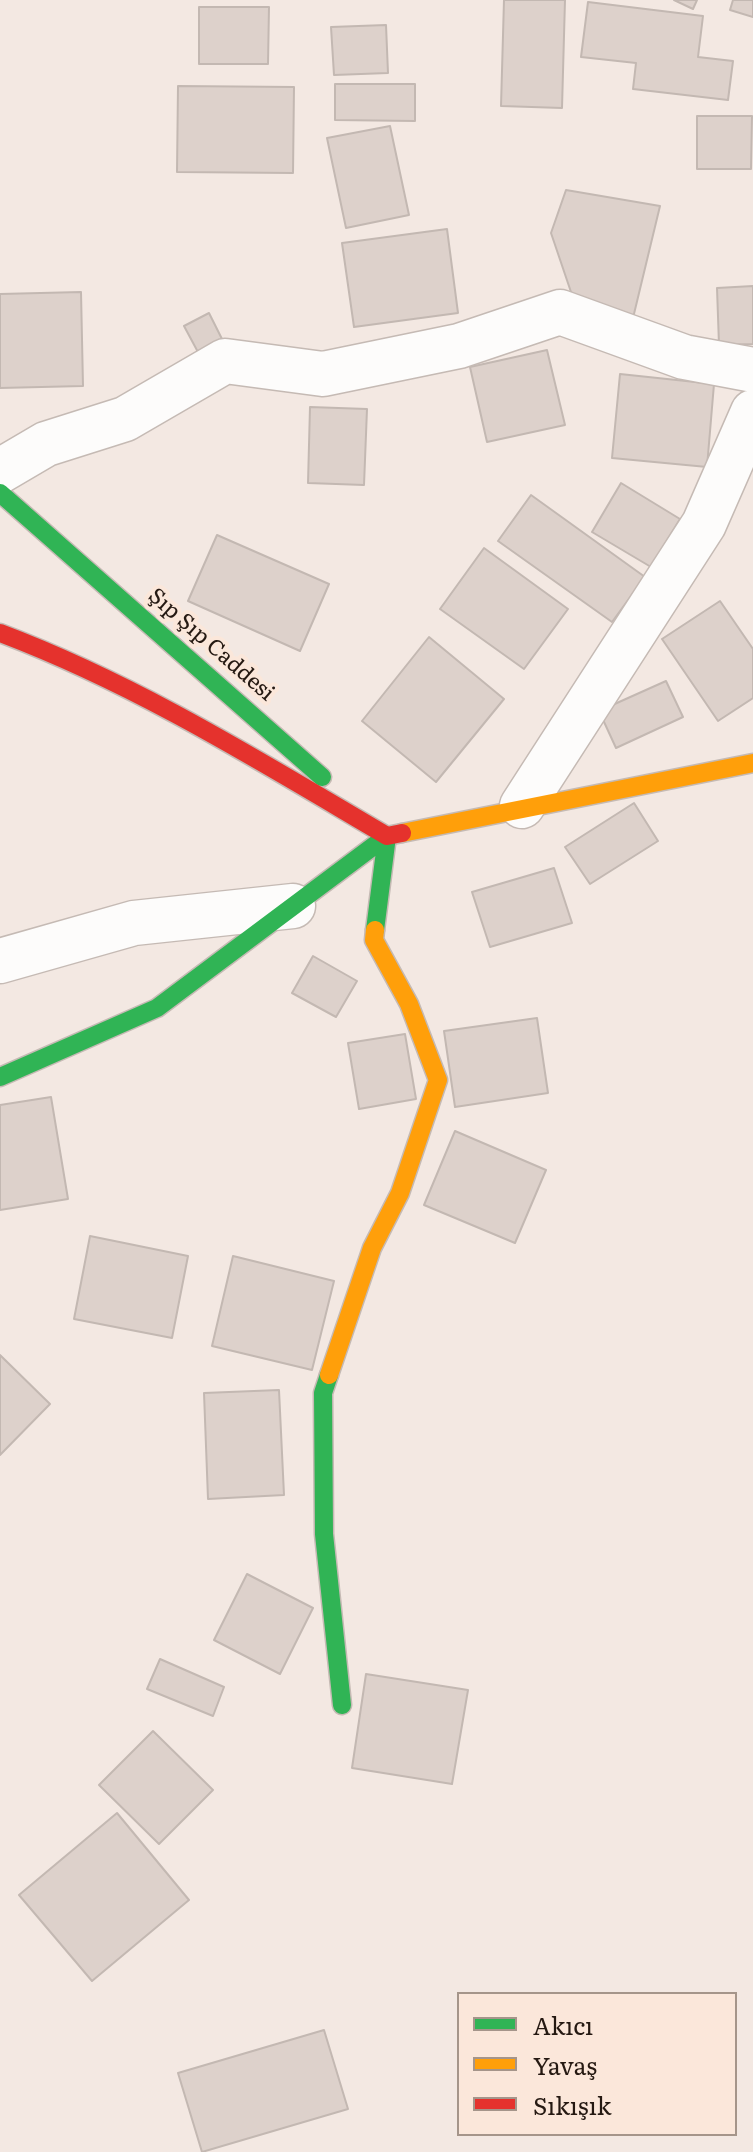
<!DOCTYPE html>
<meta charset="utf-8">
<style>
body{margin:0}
#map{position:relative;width:753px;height:2152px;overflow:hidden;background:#f3e8e2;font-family:Literata,serif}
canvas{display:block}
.legend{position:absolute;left:457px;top:1992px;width:280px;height:144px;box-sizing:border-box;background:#fbe7da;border:2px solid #a5958a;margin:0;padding:10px 14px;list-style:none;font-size:24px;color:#251912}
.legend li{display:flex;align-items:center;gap:16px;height:40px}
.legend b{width:40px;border:2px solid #a5958a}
</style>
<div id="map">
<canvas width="753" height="2152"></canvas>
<ul class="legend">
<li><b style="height:10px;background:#30b455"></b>Akıcı</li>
<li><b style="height:10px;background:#ff9f0a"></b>Yavaş</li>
<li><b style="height:10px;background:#e5322d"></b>Sıkışık</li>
</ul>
</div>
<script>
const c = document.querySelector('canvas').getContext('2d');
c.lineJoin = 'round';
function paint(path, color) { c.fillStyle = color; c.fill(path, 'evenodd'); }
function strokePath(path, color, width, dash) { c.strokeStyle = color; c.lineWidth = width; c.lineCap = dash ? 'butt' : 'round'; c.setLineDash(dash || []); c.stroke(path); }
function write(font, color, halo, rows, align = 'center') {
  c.font = font + ' Literata,serif'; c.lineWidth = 8; c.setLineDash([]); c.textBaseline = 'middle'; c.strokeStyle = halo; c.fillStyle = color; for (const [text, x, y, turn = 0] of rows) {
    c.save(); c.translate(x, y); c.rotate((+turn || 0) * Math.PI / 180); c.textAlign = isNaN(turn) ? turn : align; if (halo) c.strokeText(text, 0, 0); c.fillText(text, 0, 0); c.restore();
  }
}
const building = new Path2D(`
 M504,0H565L562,108L501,106Z
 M674,0H697L693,9Z
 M733,0H753V17L730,10Z
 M588,2L703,16L698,57L733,61L728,100L633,89L636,63L581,57Z
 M199,7H269L268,64H199Z
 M386,25L388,73L334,75L331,27Z
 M335,84H415V121L335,120Z
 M178,86L294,87L293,173L177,172Z
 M697,116H752L751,169H697Z
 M390,126L409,215L346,228L327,138Z
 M566,190L660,206L633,318L572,295L551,233Z
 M447,229L458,313L354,327L342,243Z
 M753,286V344L719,345L717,288Z
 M81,292L83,386L0,388V294Z
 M209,313L223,341L199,354L184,326Z
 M547,350L565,425L487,442L470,367Z
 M620,374L714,384L707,467L612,458Z
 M310,407L367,409L364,485L308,483Z
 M621,483L680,519L651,567L592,532Z
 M531,495L645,577L612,622L498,541Z
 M217,535L329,584L300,651L188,601Z
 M484,548L568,609L524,669L440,609Z
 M720,601L753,649V698L718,721L662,639Z
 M429,637L504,699L436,782L362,721Z
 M666,681L683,717L616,748L599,711Z
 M634,803L658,841L590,884L565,847Z
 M554,868L572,923L490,947L472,892Z
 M313,956L357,981L336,1017L292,993Z
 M537,1018L548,1093L455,1107L444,1031Z
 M405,1034L416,1099L359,1109L348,1043Z
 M51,1097L68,1199L0,1210V1105Z
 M455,1131L546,1170L515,1243L424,1205Z
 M90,1236L188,1256L172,1338L74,1319Z
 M233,1256L334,1281L312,1370L212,1346Z
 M0,1355L50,1404L0,1455Z
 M279,1390L284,1495L208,1499L204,1393Z
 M247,1574L313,1608L280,1674L214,1640Z
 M160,1659L224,1687L213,1716L147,1689Z
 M366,1674L468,1690L452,1784L352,1768Z
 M153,1731L213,1790L159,1844L99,1785Z
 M117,1813L189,1900L92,1981L19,1895Z
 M324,2030L348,2109L202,2152L178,2073Z`);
paint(building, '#ddd1cb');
strokePath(building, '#c3b8b2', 2);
const street = new Path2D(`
 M0,471L46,444L125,419L225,361L323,374L459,346L560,312L684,357L753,370
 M522,806L704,524L753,412
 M0,961L134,923L293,906`);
const fast = new Path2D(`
 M0,493L322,777
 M0,1077L157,1008L387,836L375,930
 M329,1375L323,1393L324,1534L342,1705`);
const slow = new Path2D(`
 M402,833L753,763
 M329,1375L372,1248L400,1193L438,1080L409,1004L374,940L375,930`);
const jam = new Path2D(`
 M0,633C138,685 261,762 387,836L402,833`);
strokePath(street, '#c5bab4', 47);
strokePath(fast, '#c5bab4', 21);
strokePath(slow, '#c5bab4', 21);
strokePath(jam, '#c5bab4', 21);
strokePath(street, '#fdfcfb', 44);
strokePath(fast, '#30b455', 18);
strokePath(slow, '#ff9f0a', 18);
strokePath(jam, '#e5322d', 18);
write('22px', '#251912', '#fbe7da', [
 ["Şıp Şıp Caddesi",211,645,41]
]);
</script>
